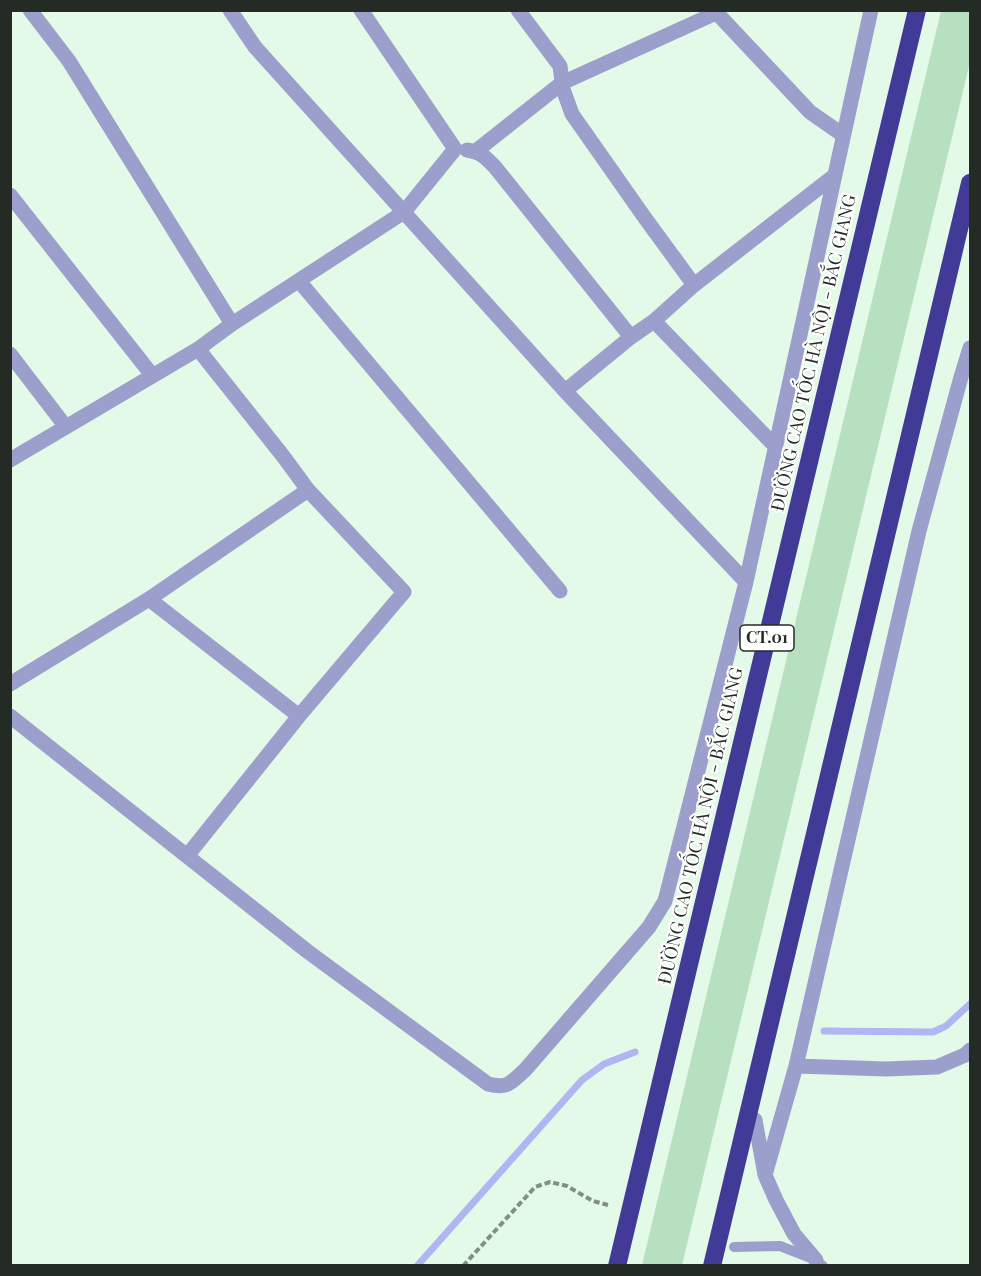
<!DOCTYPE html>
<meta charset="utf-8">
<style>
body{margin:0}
#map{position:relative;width:981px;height:1276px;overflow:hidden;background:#e4fae8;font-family:"Playfair Display",serif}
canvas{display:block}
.frame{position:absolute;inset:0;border:12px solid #232b24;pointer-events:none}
</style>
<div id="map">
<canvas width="981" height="1276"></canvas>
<div class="frame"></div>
</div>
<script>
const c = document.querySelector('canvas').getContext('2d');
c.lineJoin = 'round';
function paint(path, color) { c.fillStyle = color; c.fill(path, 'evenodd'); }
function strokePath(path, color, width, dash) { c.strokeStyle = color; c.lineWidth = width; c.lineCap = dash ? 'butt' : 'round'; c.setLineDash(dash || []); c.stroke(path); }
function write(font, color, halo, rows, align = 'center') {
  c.font = font + ' "Playfair Display",serif'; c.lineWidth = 4.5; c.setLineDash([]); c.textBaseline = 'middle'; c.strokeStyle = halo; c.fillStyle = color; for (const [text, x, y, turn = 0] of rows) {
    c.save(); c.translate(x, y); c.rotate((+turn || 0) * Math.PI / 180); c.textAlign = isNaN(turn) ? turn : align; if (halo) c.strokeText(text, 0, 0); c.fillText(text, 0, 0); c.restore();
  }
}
paint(new Path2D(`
 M941,11H970V62L682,1265H642Z`), '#b7e0c0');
strokePath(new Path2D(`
 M824,1031L933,1032L946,1026L970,1004
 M417,1266L582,1080L604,1064L635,1052`), '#b1b5f2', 7);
strokePath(new Path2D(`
 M463,1266L535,1187L550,1182L567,1186L593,1201L608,1205`), '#829084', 4, [6, 3]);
strokePath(new Path2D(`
 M734,1247L780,1246L816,1260L823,1266`), '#9c9fcc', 10);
strokePath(new Path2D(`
 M30,10L69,61L232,324
 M230,10L255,47L565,391L746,582
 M518,10L560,66L563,89L572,114L645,218L694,285
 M714,10L810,112L843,135
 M467,150C481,152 485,157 495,167L631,337
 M476,151L562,83L716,13
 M10,195L152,375
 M299,281L560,591
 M654,321L775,446
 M10,354L66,427
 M565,391L631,337L654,321L694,285L834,176
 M10,460L198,349L232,324L404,212L455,149L361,10
 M149,599L299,716
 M10,684L149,599L308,490
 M10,716L307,951L488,1084C508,1089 510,1083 525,1070L649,927L665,901L746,582L871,10
 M187,856L299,716L404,592L308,490L283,456L198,349
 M796,1066L886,1069L937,1067L965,1055L970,1050
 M755,1120L765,1175L796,1066L919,531L961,377L970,348
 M765,1175L776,1200L794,1234L816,1260`), '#9c9fcc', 15);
strokePath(new Path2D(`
 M617,1266L917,10
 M712,1266L970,183`), '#423a97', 18);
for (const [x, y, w] of [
 [767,638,54]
]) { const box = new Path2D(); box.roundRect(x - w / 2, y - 13, w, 26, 4.5); c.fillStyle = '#fff'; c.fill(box); strokePath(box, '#232b24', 1.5); }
write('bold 16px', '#232b24', null, [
 ["CT.01",767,638]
]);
write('18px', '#232b24', '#fff', [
 ["ĐƯỜNG CAO TỐC HÀ NỘI - BẮC GIANG",814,353,-77],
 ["ĐƯỜNG CAO TỐC HÀ NỘI - BẮC GIANG",701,826,-77]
]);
</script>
